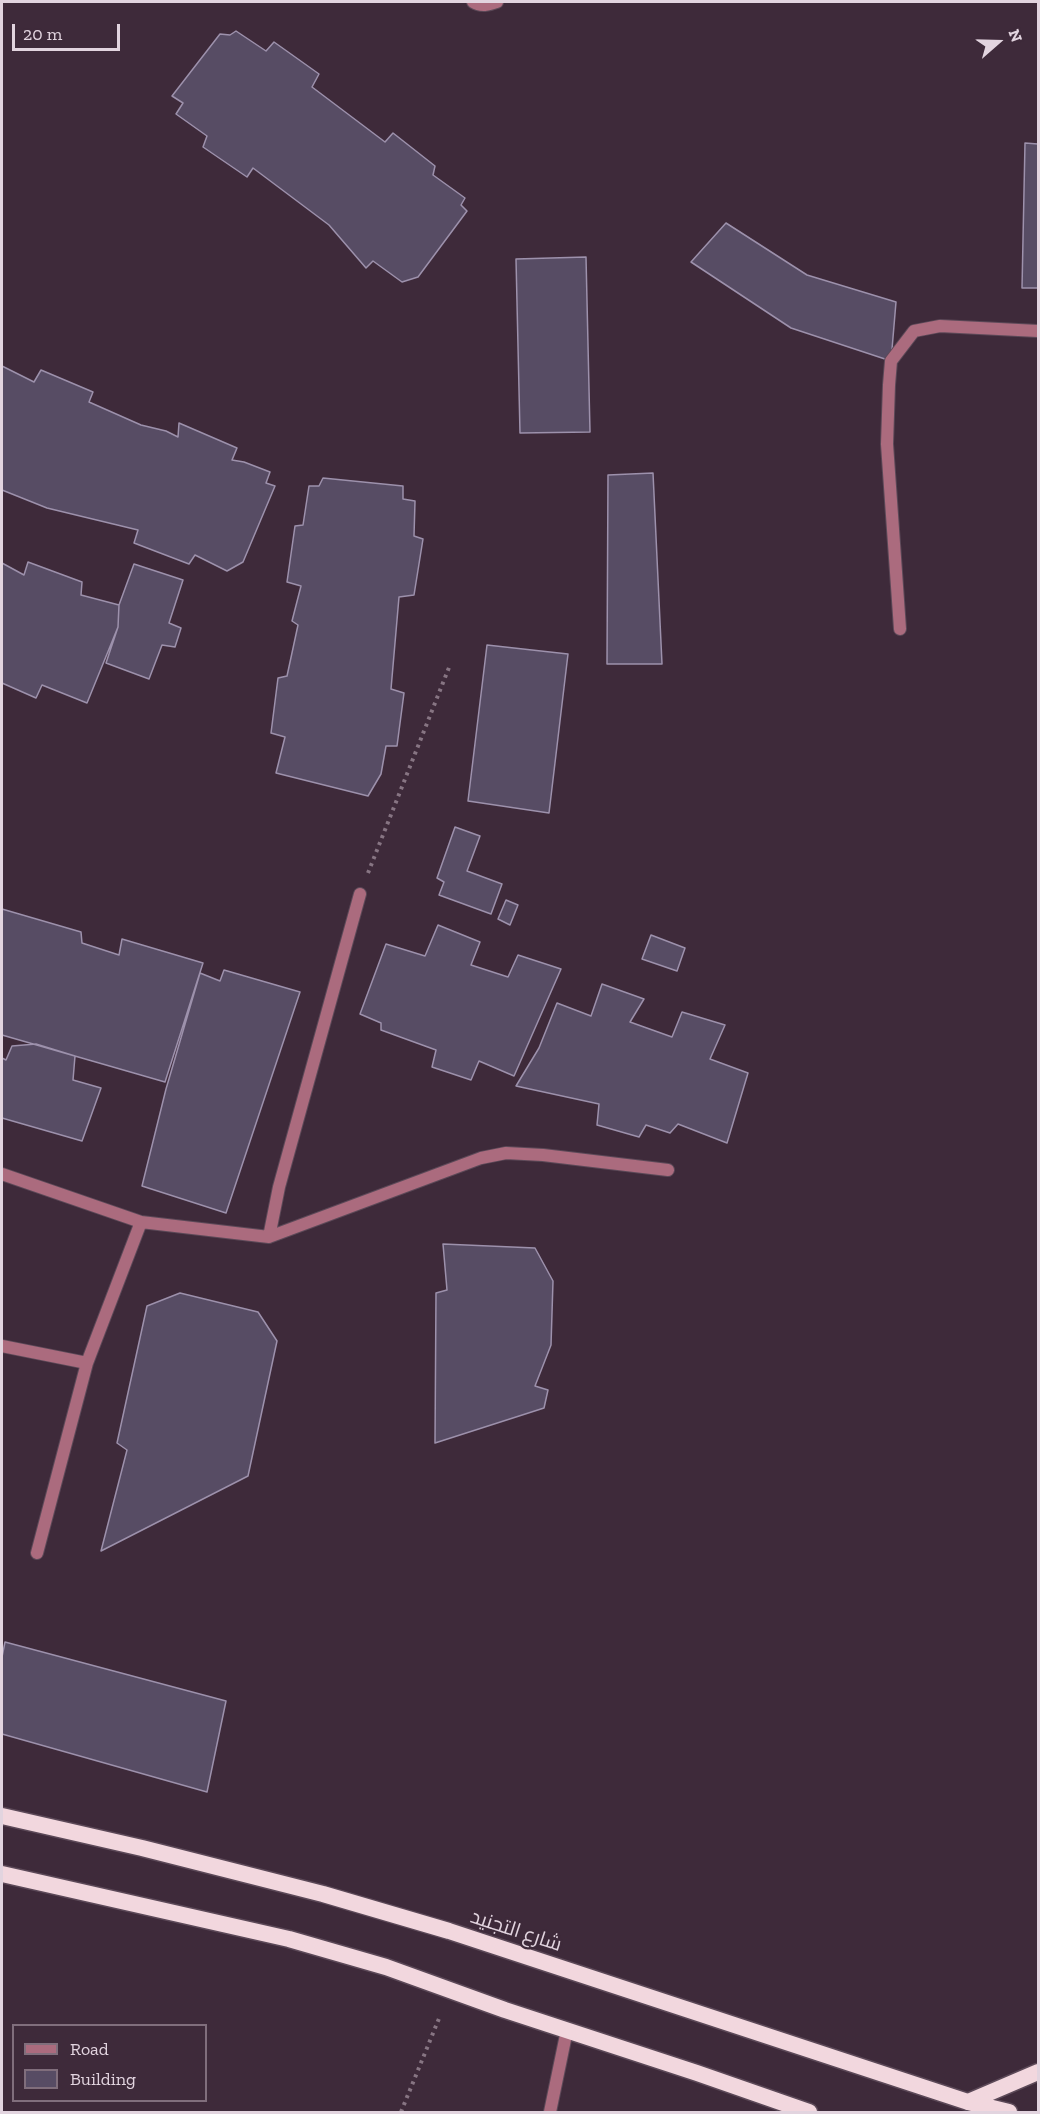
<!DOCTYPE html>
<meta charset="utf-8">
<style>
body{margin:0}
#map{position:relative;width:1040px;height:2114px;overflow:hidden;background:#3e2a3a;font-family:"Zilla Slab",serif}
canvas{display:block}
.frame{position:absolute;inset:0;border:3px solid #e2d4df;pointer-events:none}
.legend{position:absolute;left:12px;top:2024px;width:195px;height:78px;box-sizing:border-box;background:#3e2a3a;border:2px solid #806e7c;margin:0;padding:8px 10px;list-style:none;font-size:18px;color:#e2d4df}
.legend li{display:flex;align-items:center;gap:12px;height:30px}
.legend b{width:30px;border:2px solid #806e7c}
.north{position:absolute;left:968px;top:12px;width:60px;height:60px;-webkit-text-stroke:4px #3e2a3a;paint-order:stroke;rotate:70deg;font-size:16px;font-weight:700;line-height:24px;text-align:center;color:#e2d4df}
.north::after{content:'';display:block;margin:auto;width:21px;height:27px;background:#e2d4df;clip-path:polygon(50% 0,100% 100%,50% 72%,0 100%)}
.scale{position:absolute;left:12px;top:24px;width:108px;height:27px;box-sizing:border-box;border:3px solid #e2d4df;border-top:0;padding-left:8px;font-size:18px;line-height:21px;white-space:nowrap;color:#e2d4df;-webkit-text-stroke:4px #3e2a3a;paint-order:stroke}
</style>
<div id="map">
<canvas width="1040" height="2114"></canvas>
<div class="frame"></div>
<ul class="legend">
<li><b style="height:8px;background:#ab6b7e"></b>Road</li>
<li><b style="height:16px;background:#574c64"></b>Building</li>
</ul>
<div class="north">N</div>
<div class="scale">20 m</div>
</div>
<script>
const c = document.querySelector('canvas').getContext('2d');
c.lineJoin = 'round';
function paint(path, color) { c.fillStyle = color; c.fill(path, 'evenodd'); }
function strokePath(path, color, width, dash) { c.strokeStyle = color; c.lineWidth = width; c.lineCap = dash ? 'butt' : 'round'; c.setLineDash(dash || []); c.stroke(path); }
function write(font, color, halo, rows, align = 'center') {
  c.font = font + ' "Zilla Slab",Cairo,serif'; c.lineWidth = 4.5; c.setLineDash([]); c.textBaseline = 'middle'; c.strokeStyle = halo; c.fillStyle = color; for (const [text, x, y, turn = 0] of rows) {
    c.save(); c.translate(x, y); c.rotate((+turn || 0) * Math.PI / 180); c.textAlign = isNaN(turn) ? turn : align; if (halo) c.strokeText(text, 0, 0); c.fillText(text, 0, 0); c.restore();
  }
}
const building = new Path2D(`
 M236,31L266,51L274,42L319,74L312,87L385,142L393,133L435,166L433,175L465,198L461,205L467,211L418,277L402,282L373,261L366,268L329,225L253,168L247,177L203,147L207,136L176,114L183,103L172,96L220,34L230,35Z
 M1025,143L1038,144V288H1022Z
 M726,223L807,275L896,302L891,361L791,328L691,262Z
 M586,257L590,432L520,433L516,259Z
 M2,366L34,382L41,370L93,392L89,402L141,425L166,431L178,437L179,423L237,448L232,460L244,462L270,472L266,483L275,486L243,562L227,571L195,555L189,564L134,543L138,530L47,508L2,490Z
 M653,473L662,664H607L608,475Z
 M323,478L403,486V499L415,501L414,536L423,539L414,595L399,597L391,689L404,693L397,746H386L381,774L368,796L276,773L285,737L271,733L278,678L287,676L298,625L292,621L301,586L287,582L295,526L303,525L309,486H319Z
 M28,562L82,582L81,595L119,605L118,627L87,703L42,685L36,698L2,683V563L24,575Z
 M134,564L183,580L169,623L181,628L175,647L162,645L149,679L106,663L118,627L119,605Z
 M487,645L568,654L549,813L468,801Z
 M455,827L480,836L467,871L502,884L491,914L439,895L444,882L437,878Z
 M506,900L518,905L510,925L498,919Z
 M2,909L81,932L82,943L119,955L122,939L203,963L165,1082L2,1035Z
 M438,925L480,942L471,965L508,977L518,955L561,969L514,1076L479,1061L471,1080L432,1067L436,1050L381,1030V1023L360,1014L386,944L425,956Z
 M651,935L685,948L677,971L642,959Z
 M224,970L300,992L226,1213L142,1186L166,1089L200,973L220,981Z
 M602,984L644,999L630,1022L672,1037L682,1012L725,1025L710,1059L748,1073L727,1143L678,1124L670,1133L646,1125L639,1137L597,1125L599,1104L516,1086L539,1048L557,1003L591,1016Z
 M36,1044L75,1056L73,1080L101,1088L82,1141L2,1118V1058L6,1060L12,1046Z
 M443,1244L535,1248L553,1281L551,1345L535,1386L548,1390L544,1408L435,1443L436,1293L447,1290Z
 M180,1293L258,1312L277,1341L248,1476L101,1551L127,1450L117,1443L147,1306Z
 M5,1642L226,1701L207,1792L2,1734V1657Z`);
paint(building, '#574c64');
strokePath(building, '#9d91ac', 1.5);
const minor = new Path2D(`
 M473,2C481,7 489,5 497,2
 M900,629L887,444L889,385L891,361L914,331L940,326L1038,331
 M2,1174L141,1222L269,1237L481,1158L506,1153L543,1155L668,1170
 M269,1237L279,1187L360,894
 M2,1346L87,1363
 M37,1553L87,1363L141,1222
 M550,2112L567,2030`);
const trunk = new Path2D(`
 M2,1816L142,1848L323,1894L449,1931L968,2102L1009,2112
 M2,1874L289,1939L386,1967L505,2010L697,2073L809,2112
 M968,2102L1038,2072`);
strokePath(minor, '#5c4958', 14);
strokePath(trunk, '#5c4958', 19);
strokePath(new Path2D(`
 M368,873L450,665
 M401,2112L440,2016`), '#877583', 4, [3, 4.5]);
strokePath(minor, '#ab6b7e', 12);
strokePath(trunk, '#f2d7de', 16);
write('20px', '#e2d4df', '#3e2a3a', [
 ["شارع التجنيد",516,1931,18]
]);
</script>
